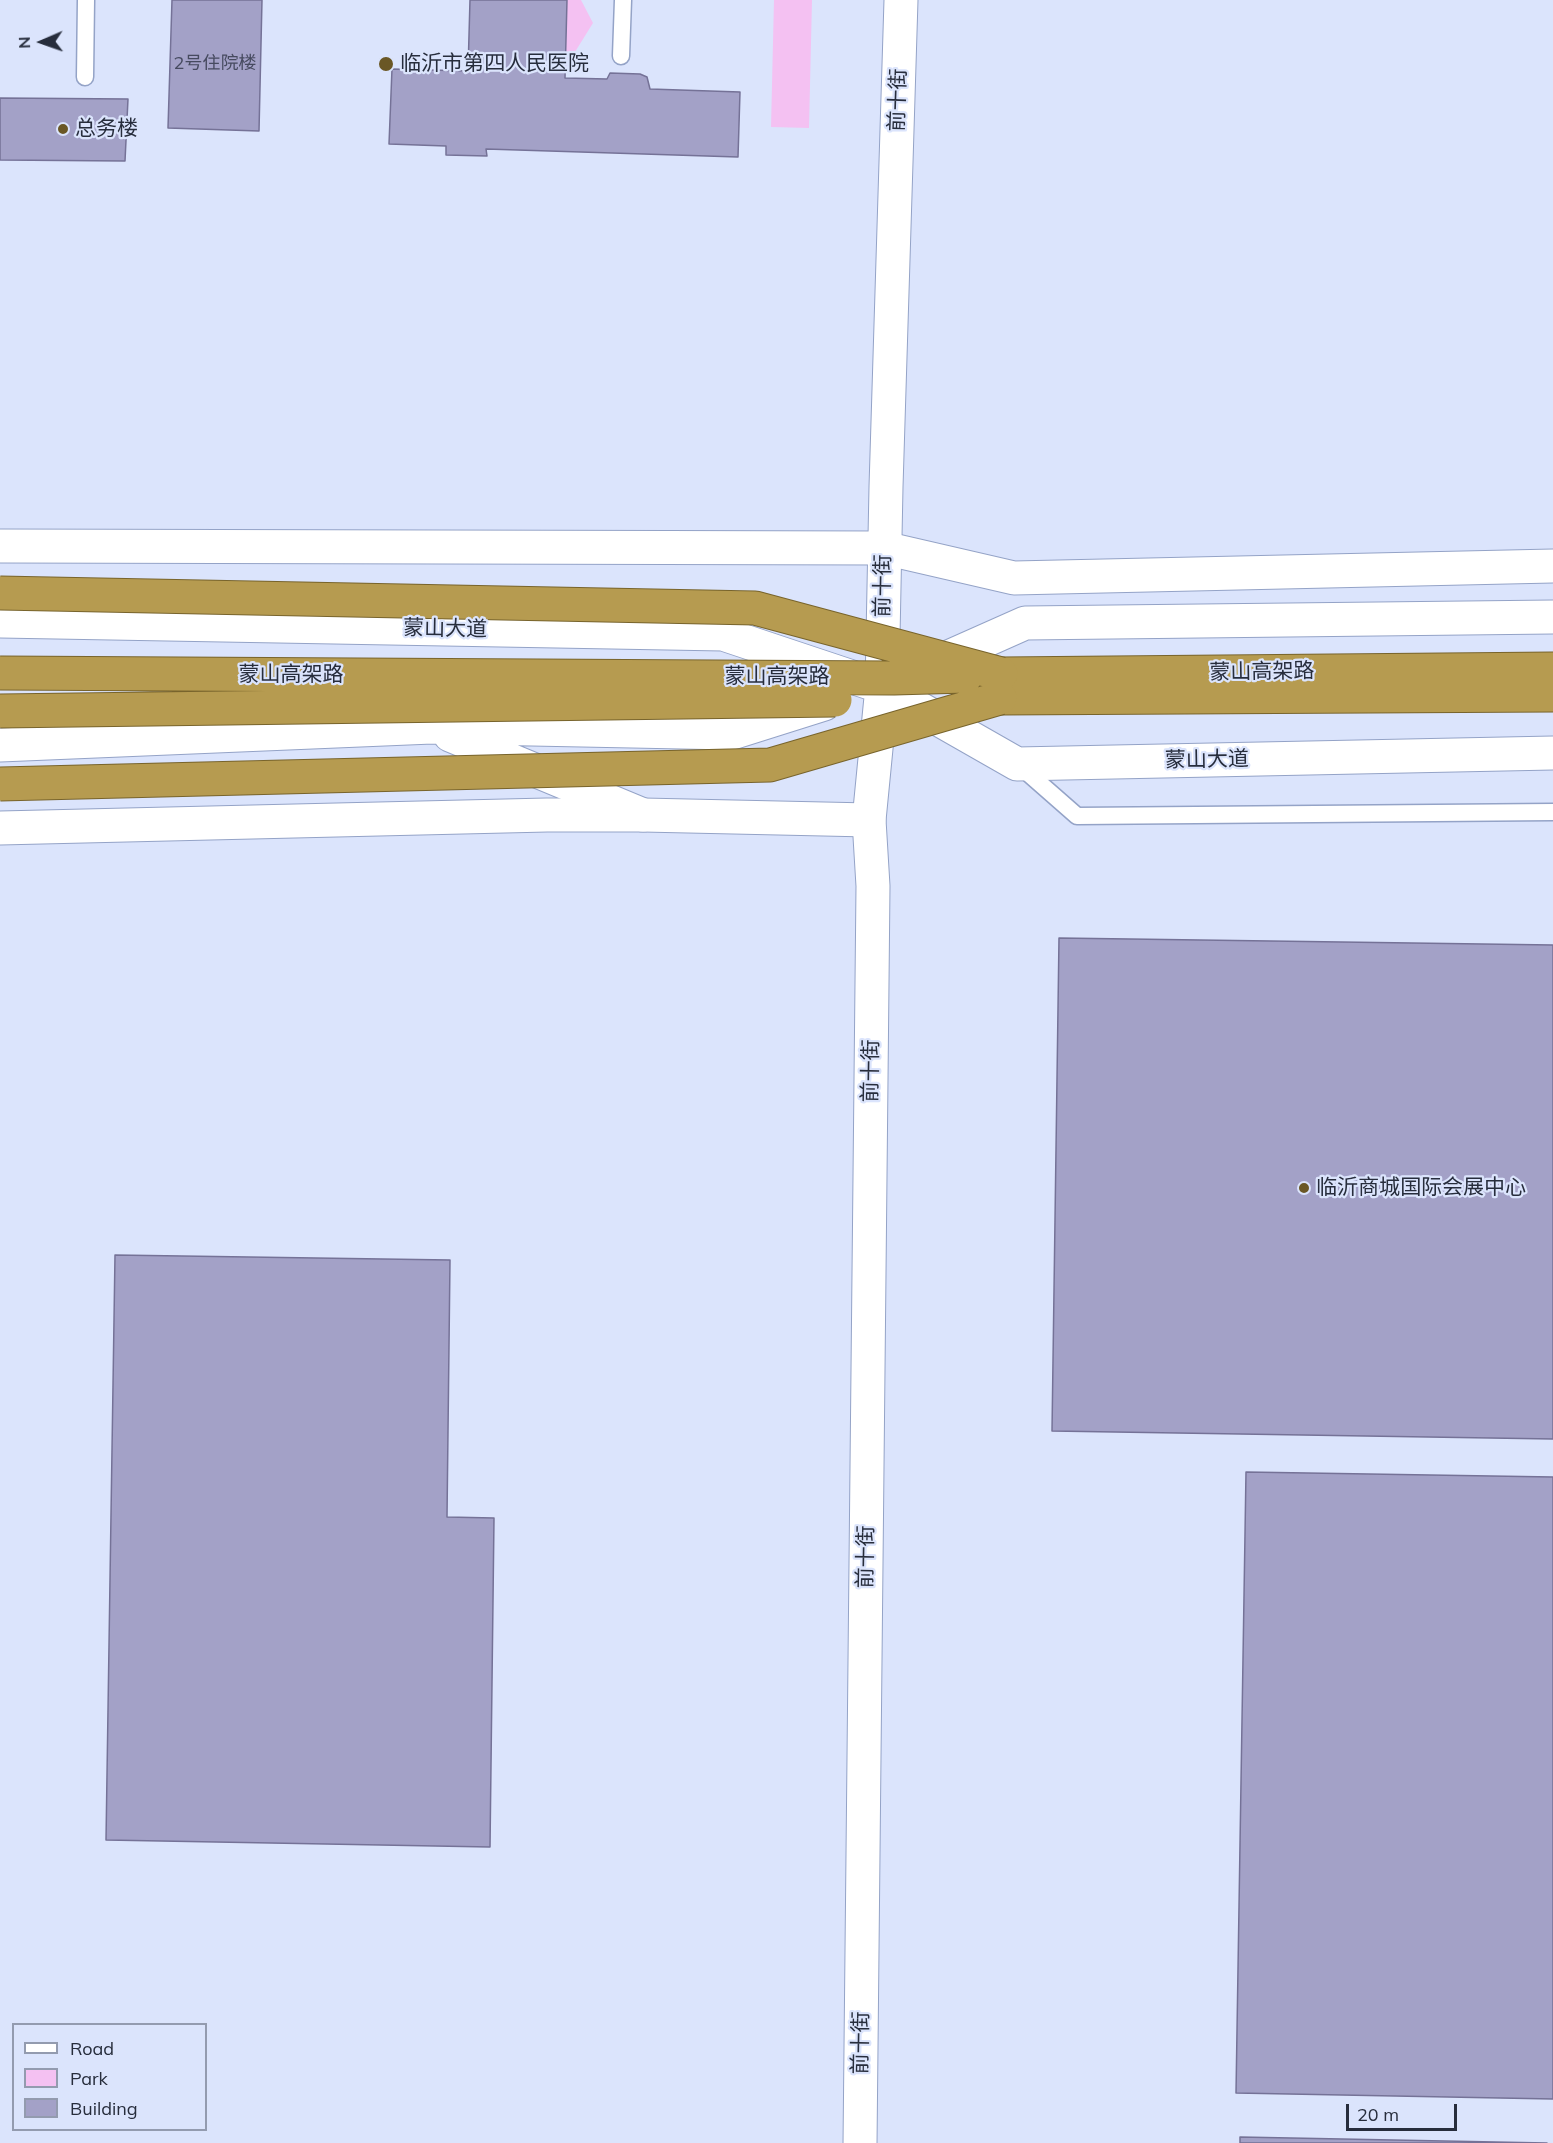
<!DOCTYPE html>
<meta charset="utf-8">
<style>
body{margin:0}
#map{position:relative;width:1553px;height:2143px;overflow:hidden;background:#dbe4fc;font-family:Mulish,sans-serif}
canvas{display:block}
.legend{position:absolute;left:12px;top:2023px;width:195px;height:108px;box-sizing:border-box;background:#dbe4fc;border:2px solid #939baf;margin:0;padding:8px 10px;list-style:none;font-size:18px;color:#272d3c}
.legend li{display:flex;align-items:center;gap:12px;height:30px}
.legend b{width:30px;border:2px solid #939baf}
.north{position:absolute;left:12px;top:12px;width:60px;height:60px;-webkit-text-stroke:4px #dbe4fc;paint-order:stroke;rotate:268deg;font-size:16px;font-weight:700;line-height:24px;text-align:center;color:#272d3c}
.north::after{content:'';display:block;margin:auto;width:21px;height:27px;background:#272d3c;clip-path:polygon(50% 0,100% 100%,50% 72%,0 100%)}
.scale{position:absolute;left:1346px;top:2104px;width:111px;height:27px;box-sizing:border-box;border:3px solid #272d3c;border-top:0;padding-left:8px;font-size:18px;line-height:21px;white-space:nowrap;color:#272d3c;-webkit-text-stroke:4px #dbe4fc;paint-order:stroke}
</style>
<div id="map">
<canvas width="1553" height="2143"></canvas>
<ul class="legend">
<li><b style="height:8px;background:#fff"></b>Road</li>
<li><b style="height:16px;background:#f4c1f2"></b>Park</li>
<li><b style="height:16px;background:#a3a1c7"></b>Building</li>
</ul>
<div class="north">N</div>
<div class="scale">20 m</div>
</div>
<script>
const c = document.querySelector('canvas').getContext('2d');
c.lineJoin = 'round';
function paint(path, color) { c.fillStyle = color; c.fill(path, 'evenodd'); }
function strokePath(path, color, width, dash) { c.strokeStyle = color; c.lineWidth = width; c.lineCap = dash ? 'butt' : 'round'; c.setLineDash(dash || []); c.stroke(path); }
function write(font, color, halo, rows, align = 'center') {
  c.font = font + ' Mulish,"Noto Sans SC",sans-serif'; c.lineWidth = 4.5; c.setLineDash([]); c.textBaseline = 'middle'; c.strokeStyle = halo; c.fillStyle = color; for (const [text, x, y, turn = 0] of rows) {
    c.save(); c.translate(x, y); c.rotate((+turn || 0) * Math.PI / 180); c.textAlign = isNaN(turn) ? turn : align; if (halo) c.strokeText(text, 0, 0); c.fillText(text, 0, 0); c.restore();
  }
}
paint(new Path2D(`
 M567,0H581L593,23L565,68Z
 M774,0H812L809,128L771,127Z`), '#f4c1f2');
const building = new Path2D(`
 M172,0H262L259,131L168,128Z
 M470,0H567L565,78L607,79L610,73L640,74L647,77L650,89L740,92L738,157L486,149L487,156L446,155V146L389,144L392,69L468,71Z
 M0,98L128,99L125,161L0,160Z
 M1059,938L1553,945V1439L1052,1431Z
 M115,1255L450,1260L447,1517L494,1518L490,1847L106,1840Z
 M1246,1472L1553,1477V2099L1236,2093Z
 M1240,2137L1547,2143H1240Z`);
paint(building, '#a3a1c7');
strokePath(building, '#757297', 1.5);
const service = new Path2D(`
 M621,56L623,0
 M85,77L86,0
 M1020,766L1077,816L1553,812`);
const tertiary = new Path2D(`
 M0,546L884,548L1014,578L1553,566
 M0,828L547,815H643L869,820`);
const secondary = new Path2D(`
 M0,621L723,634L882,687L1017,764L1553,753
 M926,667L1025,623L1553,617
 M450,735L643,815
 M0,745L432,727L732,733L824,704
 M860,2143L873,886L869,820L882,687L886,487L901,0`);
const trunk = new Path2D(`
 M1001,674L1553,669
 M1000,698L1553,695`);
strokePath(service, '#94a3c7', 19);
strokePath(tertiary, '#94a3c7', 35);
strokePath(secondary, '#94a3c7', 35);
strokePath(trunk, '#78642c', 35);
strokePath(service, '#fff', 16);
strokePath(tertiary, '#fff', 33);
strokePath(secondary, '#fff', 33);
strokePath(trunk, '#b69b50', 33);
const trunkBridge = new Path2D(`
 M0,593L755,608L1001,674
 M0,673L894,678L966,676
 M0,711L835,700
 M0,784L770,765L1000,698`);
strokePath(trunkBridge, '#78642c', 35, []);
strokePath(trunkBridge, '#b69b50', 33);
for (const [x, y, r, color] of [
 [386,64,8,"#6a5725"],
 [63,129,6,"#6a5725"],
 [1304,1188,6,"#6a5725"]
]) { const dot = new Path2D(); dot.arc(x, y, r, 0, 2 * Math.PI); c.fillStyle = color; c.fill(dot); strokePath(dot, '#dbe4fc', 2); }
write('18px', '#464a5f', null, [
 ["2号住院楼",215,64]
]);
write('21px', '#272d3c', '#dbe4fc', [
 ["临沂市第四人民医院",400,64],
 ["总务楼",75,129],
 ["临沂商城国际会展中心",1316,1188]
], 'left');
write('21px', '#272d3c', '#dbe4fc', [
 ["前十街",898,100,-88],
 ["前十街",883,586,-89],
 ["蒙山大道",445,629,1],
 ["蒙山高架路",1262,672,-1],
 ["蒙山高架路",291,675],
 ["蒙山高架路",777,677],
 ["蒙山大道",1207,760,-1],
 ["前十街",871,1071,-89],
 ["前十街",866,1557,-89],
 ["前十街",861,2043,-89]
]);
</script>
